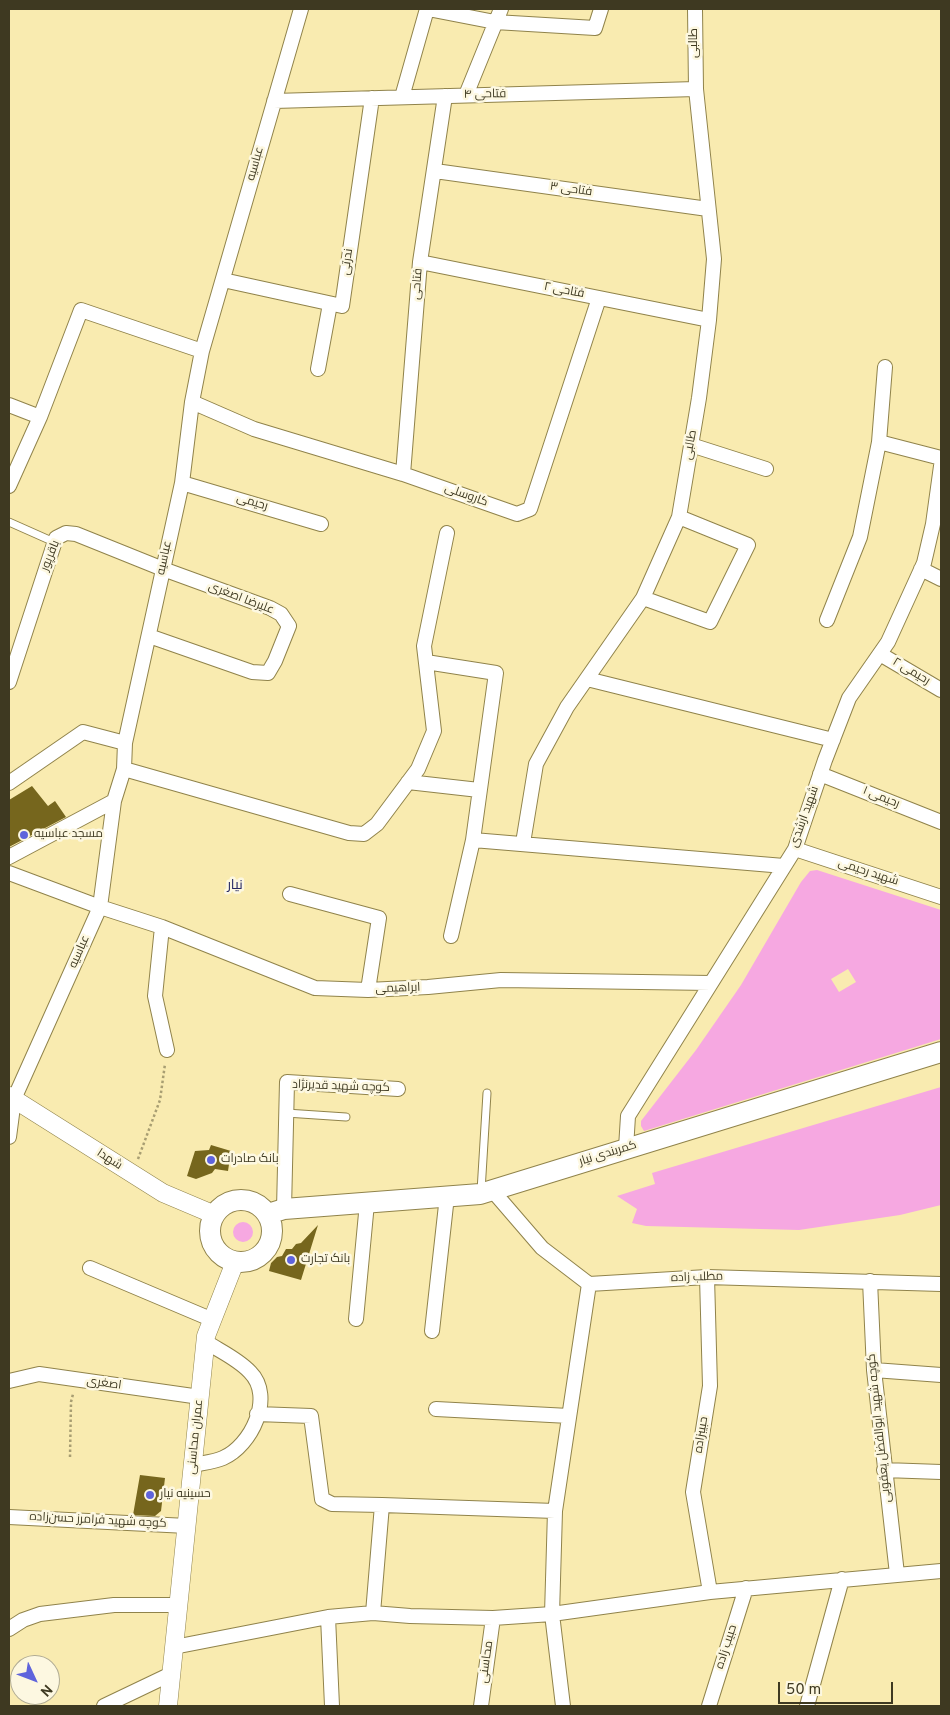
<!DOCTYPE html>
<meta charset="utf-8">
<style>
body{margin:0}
#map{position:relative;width:950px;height:1715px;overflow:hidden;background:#f9ebb0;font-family:Overpass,sans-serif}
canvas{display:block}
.frame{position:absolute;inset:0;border:10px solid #3e3921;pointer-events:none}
.north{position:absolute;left:10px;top:1655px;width:50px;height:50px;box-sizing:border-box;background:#fdf8e1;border:1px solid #b1ac94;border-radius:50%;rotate:133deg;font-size:14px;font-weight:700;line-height:20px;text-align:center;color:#3e3921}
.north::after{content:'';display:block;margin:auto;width:18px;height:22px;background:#5f64dc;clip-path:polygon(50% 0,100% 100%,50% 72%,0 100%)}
.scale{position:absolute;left:778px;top:1682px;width:115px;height:22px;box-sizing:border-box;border:2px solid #3e3921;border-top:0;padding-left:6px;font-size:15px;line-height:18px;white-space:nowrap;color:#3e3921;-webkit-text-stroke:4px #fdf8e1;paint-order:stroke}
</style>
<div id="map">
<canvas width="950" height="1715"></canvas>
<div class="frame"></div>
<div class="north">N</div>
<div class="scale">50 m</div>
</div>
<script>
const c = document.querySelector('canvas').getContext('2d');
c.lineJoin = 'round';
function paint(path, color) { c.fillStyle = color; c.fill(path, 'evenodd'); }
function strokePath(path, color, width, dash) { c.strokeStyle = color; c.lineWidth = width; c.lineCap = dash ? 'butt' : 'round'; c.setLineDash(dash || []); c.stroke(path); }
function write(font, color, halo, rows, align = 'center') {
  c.font = font + ' Overpass,Cairo,sans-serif'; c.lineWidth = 5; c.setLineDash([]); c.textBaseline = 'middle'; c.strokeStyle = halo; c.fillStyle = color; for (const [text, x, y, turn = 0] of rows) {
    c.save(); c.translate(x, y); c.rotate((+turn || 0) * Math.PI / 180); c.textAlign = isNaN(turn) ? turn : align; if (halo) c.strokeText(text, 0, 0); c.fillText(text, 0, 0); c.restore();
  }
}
paint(new Path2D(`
 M817,870L941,910V1039L644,1131L641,1126V1121L696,1050L741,985L801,882L810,871ZM848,969L856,982L839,992L831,979Z
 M941,1087V1205L900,1215L799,1230L646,1226L632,1223L637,1209L617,1196L655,1184L652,1173Z
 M233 1232a10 10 0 1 1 20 0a10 10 0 1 1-20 0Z`), '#f6a8e1');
paint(new Path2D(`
 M32,786L48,806L55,801L66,817L9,847V800Z
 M211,1145L231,1151L228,1171L215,1169L212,1173L196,1179L187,1176L195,1151L209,1150Z
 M318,1225L301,1280L269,1271L271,1263L277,1257L282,1256L286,1249H292L296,1244L301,1243Z
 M140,1475L165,1478L161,1511L155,1516L133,1515Z`), '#76661d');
const service = new Path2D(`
 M9,522L54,542
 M286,1113L346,1117
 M481,1191L487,1093`);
const minor = new Path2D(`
 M428,9L495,22L595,28L601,9
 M466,95L501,9
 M402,97L427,9
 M274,101L696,89
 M435,171L708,209
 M420,262L709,320
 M223,280L342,306L372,98
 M318,369L330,304
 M192,402L254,429L403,474L517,514L530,509L599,298
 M9,405L40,417
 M879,442L941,458
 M691,445L766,469
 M403,474L420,262L445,96
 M182,483L321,524
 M9,486L40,417L81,310L202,351
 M921,569L941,579
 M643,598L710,622L748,545L679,517
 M827,620L860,537L879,442L885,367
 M880,654L941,690
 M426,662L496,673L473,840
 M587,679L833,740
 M9,682L56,538L66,533L76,534L163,569L270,608L281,614L289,626L275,661L268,673L252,672L149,636
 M124,769L349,833L364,834L377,824L418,769L434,731L424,646L447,533
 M820,774L941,822
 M408,782L479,790
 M9,783L83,732L125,743
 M523,843L536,764L567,707L643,598L679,517L699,398L709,320L714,259L696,89L695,9
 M795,849L941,897
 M9,857L114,801
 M9,873L100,907L162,927L315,988L368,990L428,987L501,980L711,983
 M290,894L379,918L368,990
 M162,927L155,996L167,1050
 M451,936L473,840L784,866
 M9,1137L14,1099L100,907L114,801L124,769L125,743L182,483L192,402L202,351L301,9
 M626,1148L628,1116L795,849L825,760L849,698L888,642L924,563L933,524L941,466
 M492,1190L542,1248L589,1284L707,1277L941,1284
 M284,1209L287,1082L398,1089
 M90,1268L213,1320
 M707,1277L710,1386L693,1492L710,1592
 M870,1281L874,1370L897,1574
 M356,1319L367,1203
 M432,1331L447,1196
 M874,1370L941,1375
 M9,1381L39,1374L200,1397
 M436,1409L569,1416
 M257,1414L311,1416L322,1499L332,1504L382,1505
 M193,1465C202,1463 214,1462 223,1458C251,1446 275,1397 250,1372C238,1359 220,1351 206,1342
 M884,1470L941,1472
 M555,1511L552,1614L563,1706
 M9,1517L187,1526
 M373,1613L382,1505L555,1511L589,1284
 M328,1617L332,1706
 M9,1629L23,1620L40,1614L114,1605H178
 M174,1647L328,1617L373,1613L410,1616L493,1618L552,1614L710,1592L941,1571
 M104,1706L171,1674
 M481,1706L493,1618
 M709,1706L746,1588
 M807,1706L842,1579`);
const tertiary = new Path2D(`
 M9,1096L163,1193L215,1215
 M168,1706L206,1336L235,1262`);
const secondary = new Path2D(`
 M210 1231a31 31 0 1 1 62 0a31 31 0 1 1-62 0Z
 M268,1214L284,1209L480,1194L941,1052`);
strokePath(service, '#90834b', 9);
strokePath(minor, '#90834b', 16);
strokePath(tertiary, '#90834b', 19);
strokePath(secondary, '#90834b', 22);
strokePath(new Path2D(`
 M138,1159L160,1100L165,1064
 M70,1457L71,1402L73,1394`), '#a89e72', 2.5, [2.5, 2.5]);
strokePath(service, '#fff', 7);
strokePath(minor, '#fff', 14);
strokePath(tertiary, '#fff', 18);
strokePath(secondary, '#fff', 20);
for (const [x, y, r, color] of [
 [24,835,5,"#5f64dc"],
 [211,1160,5,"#5f64dc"],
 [291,1260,5,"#5f64dc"],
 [150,1495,5,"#5f64dc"]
]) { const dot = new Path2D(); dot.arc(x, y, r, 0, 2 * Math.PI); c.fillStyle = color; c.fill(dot); strokePath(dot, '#fdf8e1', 2); }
write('12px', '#3e3921', '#fdf8e1', [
 ["طالبی",695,43,-90],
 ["فتاحی ۴",485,95,-1],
 ["عباسیه",256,164,-74],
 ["فتاحی ۳",571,190,8],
 ["ندرتی",348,262,-82],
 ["فتاحی",418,284,-85],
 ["فتاحی ۲",564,291,11],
 ["طالبی",691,445,-80],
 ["کاروسلی",466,496,20],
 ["رحیمی",252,503,16],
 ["باقرپور",51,556,-68],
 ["عباسیه",165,558,-78],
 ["علیرضا اصغری",241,599,21],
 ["رحیمی ۲",911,672,31],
 ["رحیمی ۱",881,798,22],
 ["شهید ارشدی",805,817,-70],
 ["شهید رحیمی",868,873,18],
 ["عباسیه",80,952,-66],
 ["ابراهیمی",398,989,-2],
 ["کوچه شهید قدیرنژاد",341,1087,2],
 ["کمربندی نیار",608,1154,-17],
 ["شهدا",109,1160,33],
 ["مطلب زاده",697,1278,-2],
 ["اصغری",104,1384,8],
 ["کوچه شهید ابوالفضل یعقوبی",880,1428,-96],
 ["حبیبزاده",702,1435,-81],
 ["عمران محاسنی",196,1437,-84],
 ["کوچه شهید فرامرز حسن‌زاده",98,1521,3],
 ["حبیب زاده",727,1647,-72],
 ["محاسنی",487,1662,-82]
]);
write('12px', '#3e3921', '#fdf8e1', [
 ["مسجد عباسیه",34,835],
 ["بانک صادرات",221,1160],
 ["بانک تجارت",301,1260],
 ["حسینیه نیار",160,1495]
], 'left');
write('14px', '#262862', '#fdf8e1', [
 ["نیار",235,886]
]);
</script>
